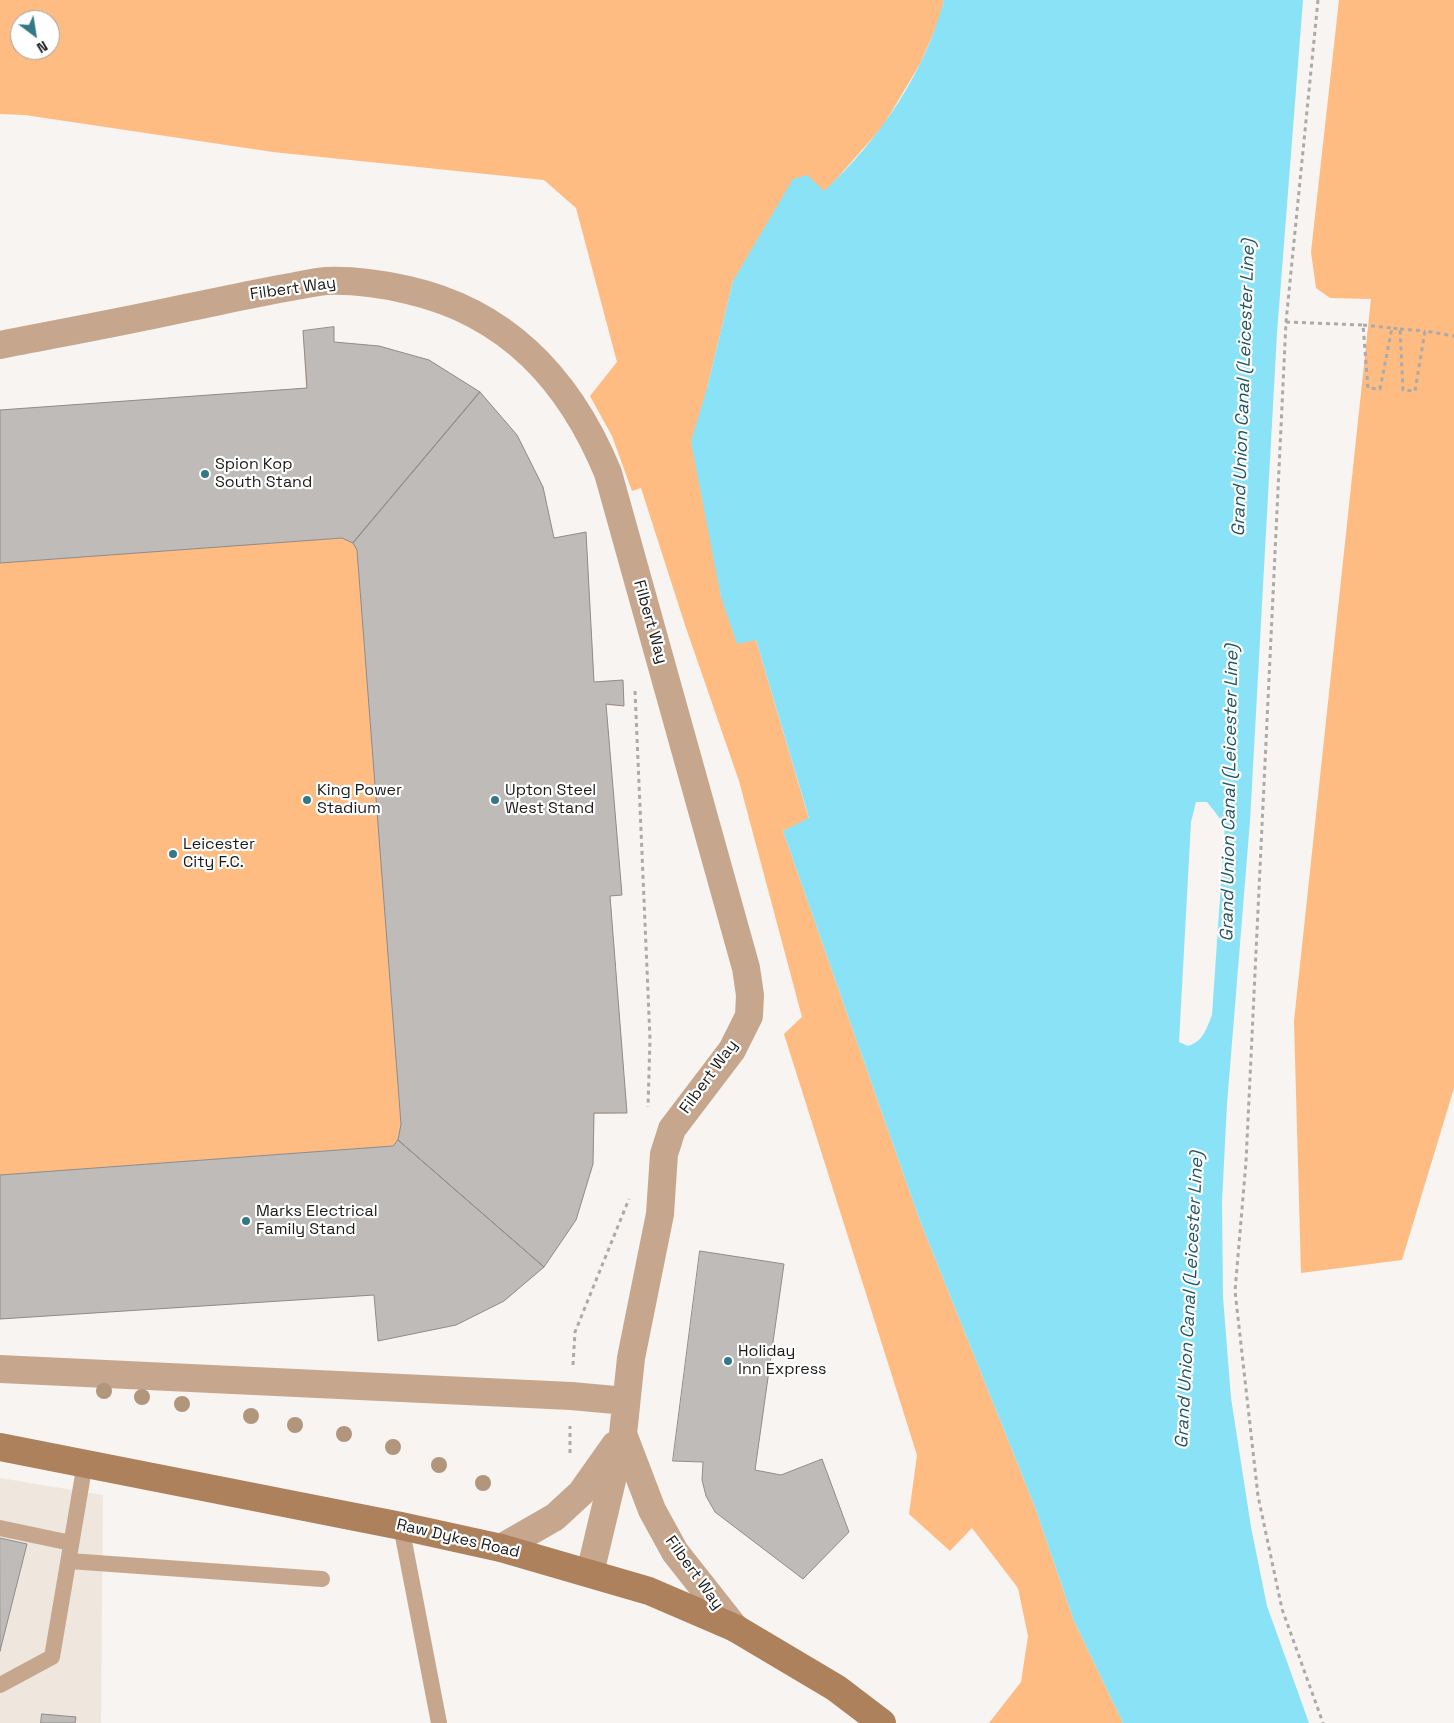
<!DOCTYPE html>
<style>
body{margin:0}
#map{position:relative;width:1454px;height:1723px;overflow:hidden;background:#f7f4f1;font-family:"Space Grotesk",sans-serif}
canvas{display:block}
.north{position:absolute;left:10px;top:10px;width:50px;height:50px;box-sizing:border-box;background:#fff;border:1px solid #a4a3a3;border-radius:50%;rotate:149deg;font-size:14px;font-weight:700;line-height:20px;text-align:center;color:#1b1a19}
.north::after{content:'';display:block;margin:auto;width:18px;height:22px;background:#347887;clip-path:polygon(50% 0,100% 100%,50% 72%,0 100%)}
</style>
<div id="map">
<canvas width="1454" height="1723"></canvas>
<div class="north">N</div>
</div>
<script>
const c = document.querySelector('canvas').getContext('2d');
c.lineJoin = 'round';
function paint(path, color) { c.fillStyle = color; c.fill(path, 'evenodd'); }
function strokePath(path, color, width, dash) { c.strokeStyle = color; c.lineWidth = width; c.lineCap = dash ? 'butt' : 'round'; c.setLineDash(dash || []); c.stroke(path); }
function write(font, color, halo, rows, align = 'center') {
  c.font = font + ' "Space Grotesk",sans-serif'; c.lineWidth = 4.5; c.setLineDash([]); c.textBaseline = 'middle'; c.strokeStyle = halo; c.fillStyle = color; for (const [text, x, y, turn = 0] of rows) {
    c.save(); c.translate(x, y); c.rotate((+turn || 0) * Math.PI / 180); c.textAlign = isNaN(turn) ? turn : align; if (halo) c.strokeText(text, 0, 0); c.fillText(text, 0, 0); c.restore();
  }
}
paint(new Path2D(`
 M0,1478L103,1495L101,1723H0Z`), '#efe6de');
paint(new Path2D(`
 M0,0H944L938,23L920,64L883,126L833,183L733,281L707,388L713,544L721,597L756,640L809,819L783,831L920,1221L1035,1507L1074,1621L1123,1723H989L1021,1682L1028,1636L1018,1588L972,1528L950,1551L909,1514L917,1455L784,1034L802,1017L739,781L685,625L641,488L632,491L612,436L590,396L617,362L576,208L544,180L273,152L25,115L0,114ZM20,20H50V50H20Z
 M1339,0H1454V1088L1402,1260L1301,1273L1294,1021L1371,299L1330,298L1316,288L1311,252Z
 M334,327V342L379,346L429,360L480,392L517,435L543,487L554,538L586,532L594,682L623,680L624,706L606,705L622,895L610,896L627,1113L594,1114L593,1164L576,1220L544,1267L504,1301L456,1325L378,1341L374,1295L0,1319V410L306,388L303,331Z`), '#febb82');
paint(new Path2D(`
 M944,0H1303L1277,333L1250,821L1227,1104L1222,1202L1223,1297L1231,1398L1251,1527L1267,1606L1309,1723H1123L1074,1621L1035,1507L920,1221L783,831L809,818L756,640L737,644L721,597L691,442L707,388L733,281L793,179L807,175L824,191C879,140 925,73 944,0ZM1196,802H1207L1225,825L1212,1015C1206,1029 1204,1041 1188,1046L1179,1042L1191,822Z`), '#8ae2f7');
const building = new Path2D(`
 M334,327V342L379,346L429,360L480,392L353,543L342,538L0,563V410L307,388L303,331Z
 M480,392L517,435L543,487L554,538L586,532L594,682L623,680L624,706L606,704L622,895L610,896L627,1113H594L593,1164L576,1220L544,1267L398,1140L401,1124L357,550L353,543Z
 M398,1140L544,1267L504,1301L456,1325L378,1341L374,1295L0,1319V1175L393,1146Z
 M700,1251L784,1264L755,1470L781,1475L822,1459L849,1532L803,1579L715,1512L706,1496L702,1480L703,1462L673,1461Z
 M0,1538L27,1544L0,1651Z
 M42,1714L76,1717L75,1723H41Z`);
paint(building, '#bebbb9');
strokePath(building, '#8f8c8a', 1);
strokePath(new Path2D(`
 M1318,0L1286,322L1246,1162L1235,1291L1258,1496L1282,1609L1323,1723
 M1286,322L1363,325L1368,388L1380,389L1392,328L1400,329L1403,390L1415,391L1425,331L1454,336
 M1363,325L1392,328
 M1400,329L1425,331
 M635,691L650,1039L648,1107
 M573,1365L575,1332L629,1199
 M570,1453V1426`), '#acaaa8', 3, [4, 4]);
strokePath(new Path2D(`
 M401,1526L439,1723
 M0,1528L71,1543
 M69,1561L322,1579
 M0,1685L52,1657L85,1463`), '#c6a78e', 16);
strokePath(new Path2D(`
 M0,345C61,333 121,322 181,309C216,302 251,294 285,288C299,286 313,282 326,281C354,280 382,284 408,290C509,313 570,381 608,473L746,968L750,995L749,1016L732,1050L672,1129L664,1154L660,1214L631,1358L623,1434L590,1573
 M0,1369L571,1396L626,1401
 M623,1434L652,1510L675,1552L735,1628
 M501,1548L555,1517L581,1493L615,1445`), '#c6a78e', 28);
strokePath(new Path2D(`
 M0,1447L401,1526L501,1548L649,1591L735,1628L836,1688L882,1723`), '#ad815b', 28);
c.fillStyle = '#b1967c';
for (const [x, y] of [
 [104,1391],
 [142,1397],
 [182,1404],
 [251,1416],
 [295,1425],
 [344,1434],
 [393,1447],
 [439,1465],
 [483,1483]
]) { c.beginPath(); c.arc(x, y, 8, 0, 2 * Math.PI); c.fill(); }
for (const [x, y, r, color] of [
 [205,474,5,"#347887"],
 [307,800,5,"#347887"],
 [495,800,5,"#347887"],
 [173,854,5,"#347887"],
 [246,1221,5,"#347887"],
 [728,1361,5,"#347887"]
]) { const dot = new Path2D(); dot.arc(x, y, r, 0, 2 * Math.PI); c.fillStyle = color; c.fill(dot); strokePath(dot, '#fff', 2); }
write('16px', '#1b1a19', '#fff', [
 ["Filbert Way",293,289,-8],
 ["Filbert Way",650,622,74],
 ["Filbert Way",709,1077,-54],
 ["Raw Dykes Road",458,1539,13],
 ["Filbert Way",694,1573,54]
]);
write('16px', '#1b1a19', '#fff', [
 ["Spion Kop",215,465],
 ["South Stand",215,483],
 ["King Power",317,791],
 ["Stadium",317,809],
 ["Upton Steel",505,791],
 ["West Stand",505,809],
 ["Leicester",183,845],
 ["City F.C.",183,863],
 ["Marks Electrical",256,1212],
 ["Family Stand",256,1230],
 ["Holiday",738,1352],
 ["Inn Express",738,1370]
], 'left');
write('italic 18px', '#235662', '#fff', [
 ["Grand Union Canal (Leicester Line)",1244,388,-88],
 ["Grand Union Canal (Leicester Line)",1230,793,-89],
 ["Grand Union Canal (Leicester Line)",1190,1300,-87]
]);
</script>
